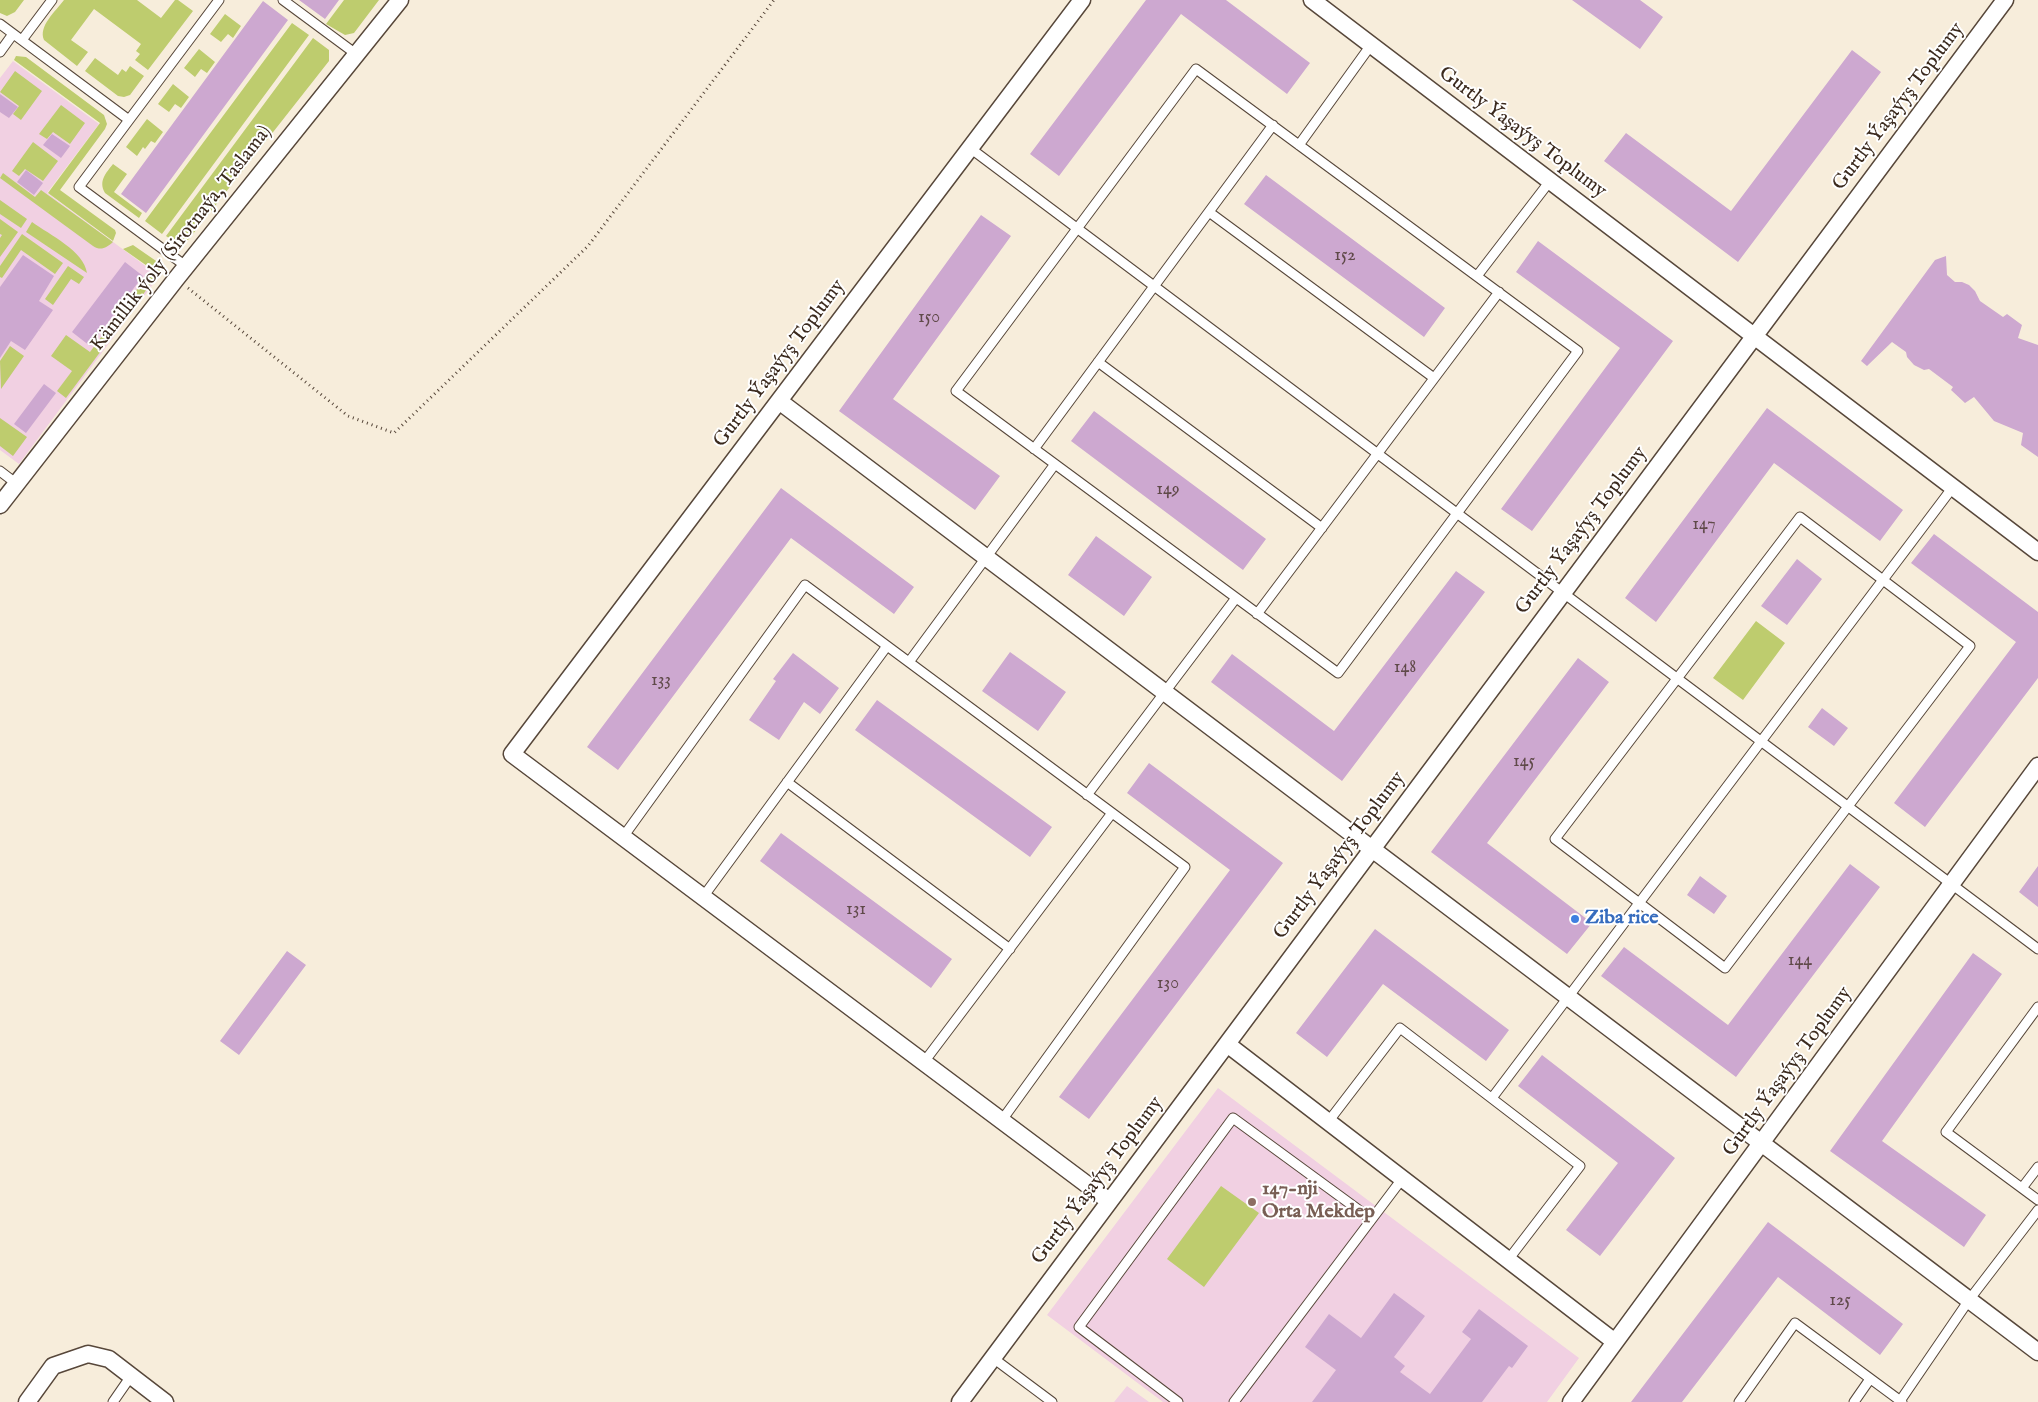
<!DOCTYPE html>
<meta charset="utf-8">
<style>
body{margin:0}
canvas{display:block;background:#f7eddb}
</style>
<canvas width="2038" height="1402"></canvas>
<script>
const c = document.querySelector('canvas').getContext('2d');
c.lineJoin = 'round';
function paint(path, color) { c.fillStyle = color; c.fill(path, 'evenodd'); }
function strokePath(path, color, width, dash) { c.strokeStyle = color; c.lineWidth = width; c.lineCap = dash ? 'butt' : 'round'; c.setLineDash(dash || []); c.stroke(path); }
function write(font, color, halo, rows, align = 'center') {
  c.font = font + ' "IM FELL English",serif'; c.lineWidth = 4; c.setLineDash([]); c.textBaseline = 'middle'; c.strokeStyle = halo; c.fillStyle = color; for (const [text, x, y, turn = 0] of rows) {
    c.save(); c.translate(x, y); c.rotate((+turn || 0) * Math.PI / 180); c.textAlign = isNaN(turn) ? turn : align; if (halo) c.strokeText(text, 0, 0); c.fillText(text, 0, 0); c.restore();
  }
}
paint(new Path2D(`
 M13,61L99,124L47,193L159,276L19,464L0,450V78Z
 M1218,1088L1579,1358L1547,1402H1163L1047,1315Z
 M1127,1386L1149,1402H1114Z`), '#f1d0e2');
paint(new Path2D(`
 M0,0H24L15,12L7,16L0,13Z
 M64,0H137L161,18L175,0H178L193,11L148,70L135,60L140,54L136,51L141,44L94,9L71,40L88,52L77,66L44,40C38,26 56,11 64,0Z
 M344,0H379L354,33L345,35L326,24Z
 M225,14L241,26L233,38L228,34L221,42L210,34Z
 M292,23L309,35L162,234L145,221Z
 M313,38L329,50V61L189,239C180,246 174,242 166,236Z
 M199,49L215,62L207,73L201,69L195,77L184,68Z
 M16,56L26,57L104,115L107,124L105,129L60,190L115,230L116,233L113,241L48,193L100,123L14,60Z
 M95,58L118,75L122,69L126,72L130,66L144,76L130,95L124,97L118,96L85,71Z
 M15,71L42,91L21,120L13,114L19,106L0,92Z
 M173,84L189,97L181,108L175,104L169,112L158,104Z
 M61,105L85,123L70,144L53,132L47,139L39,134Z
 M147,119L163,132L155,143L151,141L145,149L143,147L137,156L126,147Z
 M33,142L58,161L43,181L25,169L19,176L12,171Z
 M113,164L127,174L114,192L142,213L139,218L105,193C98,181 106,173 113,164Z
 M3,173L35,197L41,190L113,242C106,248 101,251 93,246L0,178Z
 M0,200L27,219L21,228L0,214Z
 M0,219L18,232L0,257V238L2,235L0,234Z
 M32,222C50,235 84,251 87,273L26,232Z
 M22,234L63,263L55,274L21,250L2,278L0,277V266Z
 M133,245L159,263L162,267L160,275L123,249Z
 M68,266L84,277L79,284L71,279L53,305L45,299Z
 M150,272L156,277L66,398L57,391L72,371L51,356L66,335L90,352Z
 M10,346L24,356L1,389L0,361Z
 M0,418L27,437L13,456L0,446Z
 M1756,621L1785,643L1743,700L1713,678Z
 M1221,1186L1259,1213L1204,1287L1167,1259Z`), '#becc6e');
paint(new Path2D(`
 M299,0H339L325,19Z
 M1146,0H1226L1310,63L1287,94L1181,14L1059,176L1030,154Z
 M1572,0H1640L1663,17L1640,49Z
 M263,1L288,20L146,213L121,194Z
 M1852,50L1881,72L1738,262L1604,161L1626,133L1731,211Z
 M0,94L18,107L9,118L0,112Z
 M52,134L70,146L61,158L43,145Z
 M26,170L43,183L34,195L17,182Z
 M1266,175L1445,308L1424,337L1244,204Z
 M981,215L1011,236L893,399L1000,476L975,510L839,411Z
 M1538,241L1673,341L1532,531L1501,509L1620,348L1516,272Z
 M23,255L54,276L39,301L53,310L25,350L11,341L0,358V287Z
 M1946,256L1947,275L1955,282H1962L1969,285L1975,291L1980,301L2003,317L2007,314L2022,325L2018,338L2038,345V457L2021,445L2023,433L1994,421L1974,397L1965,403L1951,390L1953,387L1929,369L1924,370L1914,365L1907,357L1906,352L1892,342L1867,366L1861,361L1935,260Z
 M125,262L143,276L90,346L72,332Z
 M44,384L56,393L26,433L14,424Z
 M1767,408L1903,510L1880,541L1774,463L1656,622L1625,598Z
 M1094,411L1266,539L1243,570L1071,441Z
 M781,488L914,587L894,614L791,538L618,770L587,747Z
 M1934,534L2038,612V678L1925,827L1894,803L2016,642L1911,563Z
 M1096,536L1152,577L1124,616L1068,575Z
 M1797,559L1822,579L1787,625L1761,606Z
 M1456,571L1485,592L1342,781L1211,682L1232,654L1334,731Z
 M1010,652L1066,692L1038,731L982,691Z
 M793,653L839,688L820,714L804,702L779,740L749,720L776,681L773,679Z
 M1578,658L1609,682L1487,843L1592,923L1567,954L1431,852Z
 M877,700L1052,827L1030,857L855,730Z
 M1822,708L1848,728L1834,746L1808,727Z
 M1149,763L1283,863L1089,1119L1059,1097L1230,870L1127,793Z
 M781,833L952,959L931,988L760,861Z
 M1850,864L1880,887L1736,1077L1601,976L1624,947L1728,1025Z
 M2038,866V907L2019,892Z
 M1700,876L1727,896L1714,914L1687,895Z
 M1375,929L1509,1030L1486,1061L1383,984L1327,1057L1296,1033Z
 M287,951L306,965L239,1055L220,1041Z
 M1973,953L2002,974L1882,1141L1986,1215L1964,1247L1830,1151Z
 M1542,1055L1675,1158L1600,1256L1566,1230L1618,1163L1518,1086Z
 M1768,1222L1903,1324L1880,1355L1778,1277L1682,1402H1631Z
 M1394,1293L1425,1316L1394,1357L1405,1366L1400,1372L1430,1394L1471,1339L1462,1332L1479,1309L1528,1346L1512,1368L1509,1366L1482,1402H1312L1336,1370L1305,1347L1329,1314L1361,1338Z`), '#cda8d0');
const service = new Path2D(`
 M283,0L356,54
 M0,24L129,120L79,187L187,267
 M22,40L52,0
 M0,52L13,34
 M1196,69L1578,351L1338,673L956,391Z
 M129,120L219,0
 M1299,145L1371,45
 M970,148L2038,949
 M1209,212L1434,378
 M1477,276L1550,181
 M1098,362L1322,528
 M1034,449L1273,125
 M0,471L17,484
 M1800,517L1970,646L1725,968L1555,839Z
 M1257,614L1499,292
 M909,662L1055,464
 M787,782L1010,949
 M1087,795L1236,598
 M623,837L805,585L1185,867L1002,1120
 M703,897L887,646
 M2038,1007L1946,1132L2038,1200
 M924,1062L1112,813
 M1492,1098L1953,487
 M1328,1122L1400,1028L1580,1166L1508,1260
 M2022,1188L2038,1167
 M993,1358L1052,1402
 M1900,1401L1969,1300L2038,1210
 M113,1402L131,1376
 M1178,1402L1079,1327L1233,1118L1371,1219
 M1234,1402L1402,1179
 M1739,1402L1795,1323L1902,1402
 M1854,1402L1870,1379`);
const minor = new Path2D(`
 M1082,0L512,754L1109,1201
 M1312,0L2038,552
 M779,401L2038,1352
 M0,505L176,279L400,0
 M1227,1044L1615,1342
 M27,1402L53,1366L88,1354L109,1359L165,1402
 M960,1402L2005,0
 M1571,1402L2038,766`);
strokePath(service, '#57473a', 11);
strokePath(minor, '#57473a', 19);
strokePath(new Path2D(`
 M188,288L348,416L394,433L588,246L774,0`), '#57473a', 3, [1, 4]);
strokePath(service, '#fff', 9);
strokePath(minor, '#fff', 16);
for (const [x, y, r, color] of [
 [1575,919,5,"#3f7fe0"],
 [1252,1202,5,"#8d6e63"]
]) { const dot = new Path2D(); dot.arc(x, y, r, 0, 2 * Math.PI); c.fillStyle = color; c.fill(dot); strokePath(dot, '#fff', 2); }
write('18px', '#604a4a', null, [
 ["152",1345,256],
 ["150",929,318],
 ["149",1168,490],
 ["147",1704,525],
 ["148",1405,668],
 ["133",661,681],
 ["145",1524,762],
 ["131",856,910],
 ["144",1800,961],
 ["130",1168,984],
 ["125",1840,1301]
]);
write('20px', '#3b2a1e', '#fff', [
 ["Gurtly Ýaşaýyş Toplumy",1899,107,-53],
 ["Gurtly Ýaşaýyş Toplumy",1522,133,37],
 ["Kämillik ýoly (Sirotnaýa, Taslama)",182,239,-52],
 ["Gurtly Ýaşaýyş Toplumy",780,364,-53],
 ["Gurtly Ýaşaýyş Toplumy",1582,531,-53],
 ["Gurtly Ýaşaýyş Toplumy",1340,856,-53],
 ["Gurtly Ýaşaýyş Toplumy",1788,1072,-54],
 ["Gurtly Ýaşaýyş Toplumy",1098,1181,-53]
]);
write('bold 20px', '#366cbe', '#fff', [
 ["Ziba rice",1585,919]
], 'left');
write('bold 20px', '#785e54', '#fff', [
 ["147-nji",1262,1190],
 ["Orta Mekdep",1262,1213]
], 'left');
</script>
